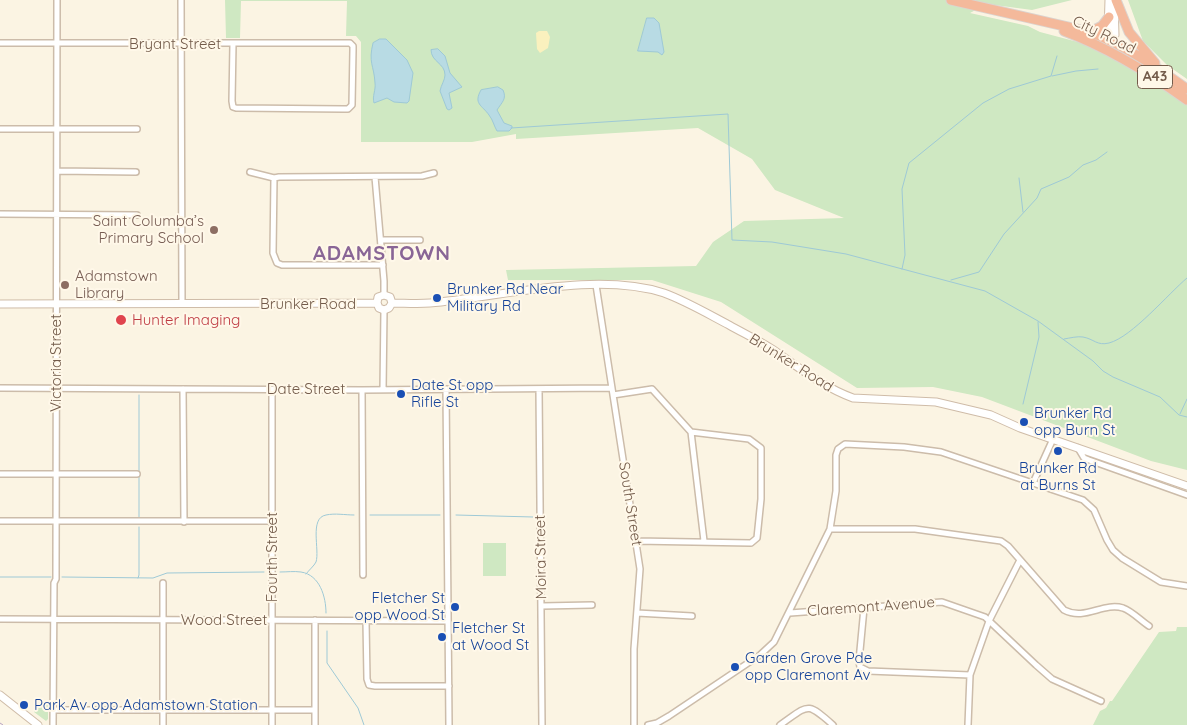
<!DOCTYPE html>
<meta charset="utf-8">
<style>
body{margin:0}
canvas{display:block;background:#fbf4e3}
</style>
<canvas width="1187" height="725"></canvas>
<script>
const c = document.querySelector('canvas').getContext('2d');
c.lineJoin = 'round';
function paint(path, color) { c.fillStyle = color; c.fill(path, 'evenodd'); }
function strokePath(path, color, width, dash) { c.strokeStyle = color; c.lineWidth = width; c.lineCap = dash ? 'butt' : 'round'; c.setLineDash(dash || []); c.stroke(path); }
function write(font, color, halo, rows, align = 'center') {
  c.font = font + ' Quicksand,sans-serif'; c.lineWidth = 4; c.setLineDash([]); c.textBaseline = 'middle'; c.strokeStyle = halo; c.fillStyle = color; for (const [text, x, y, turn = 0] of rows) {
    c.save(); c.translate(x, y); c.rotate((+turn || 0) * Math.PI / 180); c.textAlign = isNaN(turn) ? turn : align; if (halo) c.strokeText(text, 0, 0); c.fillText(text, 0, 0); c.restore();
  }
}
paint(new Path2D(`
 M225,0H1072L1032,10L987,4L970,13L1028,26L1040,32L1093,46L1160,86L1187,105V470L1151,461L982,397L933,387L857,388L721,302L652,280H508L506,270L696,266L713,242L744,221L844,218L775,190L752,159L698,128L516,139V134L472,142H361V42L356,36H346L347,1H241L240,38H226Z
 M1128,0H1187V79L1167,65L1143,41Z
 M483,543H506V576H483Z
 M1177,627H1187V725H1093L1100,711L1106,708L1110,701H1112L1159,632L1176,631Z
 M34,703H48V719L46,721L34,712Z`), '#cfe8c2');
paint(new Path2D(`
 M539,31H547L550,37L548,48L540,53L537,49L536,33Z`), '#faf1be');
const water = new Path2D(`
 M647,18H654L659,23L664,52L662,55L658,52L638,51Z
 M380,39H386L407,60L413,73L409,101L407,103L394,102L387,98L374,103C372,96 376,90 375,83C374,65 368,63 373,43Z
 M438,49L445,56L450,73L462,87L449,93L452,108L449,110L447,109L440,91C441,85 445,80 445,75C445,63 431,62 431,50Z
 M498,87L503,90C507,99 502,102 497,110L504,123L512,126V128L509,131H497C494,126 493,120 489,115C482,105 473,104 481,90Z`);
paint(water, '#b8dbe4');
strokePath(water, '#9ec9d6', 1);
strokePath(new Path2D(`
 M1052,76L1076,71L1098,69
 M511,128L728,114L732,240L772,242L846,254L985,291L1038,321L1093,361L1103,371L1113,377L1160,397L1179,415L1187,417
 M1019,178L1023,212
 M902,269L905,255L902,189L909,163L983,103L1009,89L1051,76L1057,56
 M951,280L979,272L1004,234L1037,198L1041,189L1069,177L1083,165L1096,160L1107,152
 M1064,339C1070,338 1078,336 1083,337C1094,339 1097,346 1109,343C1132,337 1168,294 1187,278
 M1023,404L1039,337L1038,322
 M1180,414L1187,399
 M139,472V395
 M370,515H440
 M456,515L533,517
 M139,518V476
 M280,572C287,572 294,571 301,572C320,575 326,597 326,613
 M306,574C309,570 314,566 316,562C320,550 309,518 326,515C335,513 345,515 354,515
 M0,577H51
 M62,577L153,578L167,573L264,572
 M138,578L139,575V527
 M327,631V663L358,708L364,725`), '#9ec9d6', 1);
const street = new Path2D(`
 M181,0L182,304
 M0,43H350L353,46V50L352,105L348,109H344L236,108L233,107L232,101L233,44
 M0,129H137
 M57,171L136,172
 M250,172L274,178
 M375,177L384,281V295
 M0,214L137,215
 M381,240H420
 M383,265H282L277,263L273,253L274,178L279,177L422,176L434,173
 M596,285L640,569L634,649V725
 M0,388L362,390L612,388
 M183,389L184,522
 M446,389L449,725
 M539,389L542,725
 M362,390L363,575
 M383,390L384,310
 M613,395L652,389L691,432L749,439L761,448V499L757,538L751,543L636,541
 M691,432L704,541
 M1078,448L1084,458L1089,460L1187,495
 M0,474H137
 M1033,483L1053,439
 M0,521H272
 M830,529H915L1001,541L1008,546L1064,610C1085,621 1103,602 1123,608C1132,611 1141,621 1149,626
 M542,606L592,605
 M864,608L859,661L860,667L868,671L970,675
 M637,613L692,616
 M790,613L942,602L985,617L1036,665L1052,679L1101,701
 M0,619L448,621
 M366,621L367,679L369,685L375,686H449
 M53,710H315
 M53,725L54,583L56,579V572L57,0
 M163,725V583
 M272,725V389
 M315,725V620
 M648,725L657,723L669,716L760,655L774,642L830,529L836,491V455L838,449L845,444L904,447L941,452L1083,500L1094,510L1107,540L1113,550L1122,558L1161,582L1187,586
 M780,725C809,705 806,701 833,725
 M968,725L970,675L989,621L1020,560`);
const secondary = new Path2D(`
 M1109,0L1108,33L1111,41
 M1111,41L1115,35L1114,0
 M377,303L378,297L384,295L390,297L392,303
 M377,303L379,308L384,310L389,308L392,303
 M392,303C404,303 417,304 430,303C501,297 595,271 664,293C686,301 708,314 729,325C743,333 758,340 772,349C798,367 823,387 853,398L936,402L991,415L1020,428L1187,486
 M0,304L377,303
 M0,695L38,725`);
const highway = new Path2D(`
 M951,0L1090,32C1125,45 1156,67 1187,89
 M1116,0L1129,32L1155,63
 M1064,31C1109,48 1148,72 1187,100
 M1090,32L1102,26L1109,17`);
strokePath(street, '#ccbcaa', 8);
strokePath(secondary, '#cfbca8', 9);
strokePath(highway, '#dbd4d0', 11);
strokePath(street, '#fff', 5);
strokePath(secondary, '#fff', 7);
strokePath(highway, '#f4b99b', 9);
strokePath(new Path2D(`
 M0,723L3,725`), '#b7a2c4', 1, [8, 5]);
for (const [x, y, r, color] of [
 [214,230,5,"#8d6e63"],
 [65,285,5,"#8d6e63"],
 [437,298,5,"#1a4fb4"],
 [121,320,6,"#e0444e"],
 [401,394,5,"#1a4fb4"],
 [1024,422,5,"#1a4fb4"],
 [1058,451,5,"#1a4fb4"],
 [455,607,5,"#1a4fb4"],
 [442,637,5,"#1a4fb4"],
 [735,667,5,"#1a4fb4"],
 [24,705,5,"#1a4fb4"]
]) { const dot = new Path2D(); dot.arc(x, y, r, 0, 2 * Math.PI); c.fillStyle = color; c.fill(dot); strokePath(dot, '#fff8e9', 2); }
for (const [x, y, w] of [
 [1155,77,35]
]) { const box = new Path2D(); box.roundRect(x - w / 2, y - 11.5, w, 23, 4); c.fillStyle = '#fff8e9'; c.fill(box); strokePath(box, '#735b4a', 1); }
write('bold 14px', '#735b4a', null, [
 ["A43",1155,77]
]);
write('15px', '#735b4a', '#fff8e9', [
 ["City Road",1104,35,26],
 ["Bryant Street",175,44],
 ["Brunker Road",308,304],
 ["Victoria Street",56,363,-90],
 ["Brunker Road",791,363,32],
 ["Date Street",306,389],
 ["South Street",630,504,81],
 ["Fourth Street",272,557,-90],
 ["Moira Street",541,557,-91],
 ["Claremont Avenue",871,607,-4],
 ["Wood Street",224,620]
]);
write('15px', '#785e54', '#fff8e9', [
 ["Saint Columba’s",204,221],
 ["Primary School",204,238],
 ["Adamstown",75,276,"left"],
 ["Library",75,293,"left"]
], 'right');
write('15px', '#164399', '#fff8e9', [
 ["Brunker Rd Near",447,289],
 ["Military Rd",447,306],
 ["Date St opp",411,385],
 ["Rifle St",411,402],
 ["Brunker Rd",1034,413],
 ["opp Burn St",1034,430],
 ["Brunker Rd",1058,468,"center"],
 ["at Burns St",1058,485,"center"],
 ["Fletcher St",445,598,"right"],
 ["opp Wood St",445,615,"right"],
 ["Fletcher St",452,628],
 ["at Wood St",452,645],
 ["Garden Grove Pde",745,658],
 ["opp Claremont Av",745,675],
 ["Park Av opp Adamstown Station",34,705]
], 'left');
write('15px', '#be3a42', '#fff8e9', [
 ["Hunter Imaging",132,320]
], 'left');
c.letterSpacing = '1px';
write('bold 20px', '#896596', '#fff8e9', [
 ["ADAMSTOWN",382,254]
]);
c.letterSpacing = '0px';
</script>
